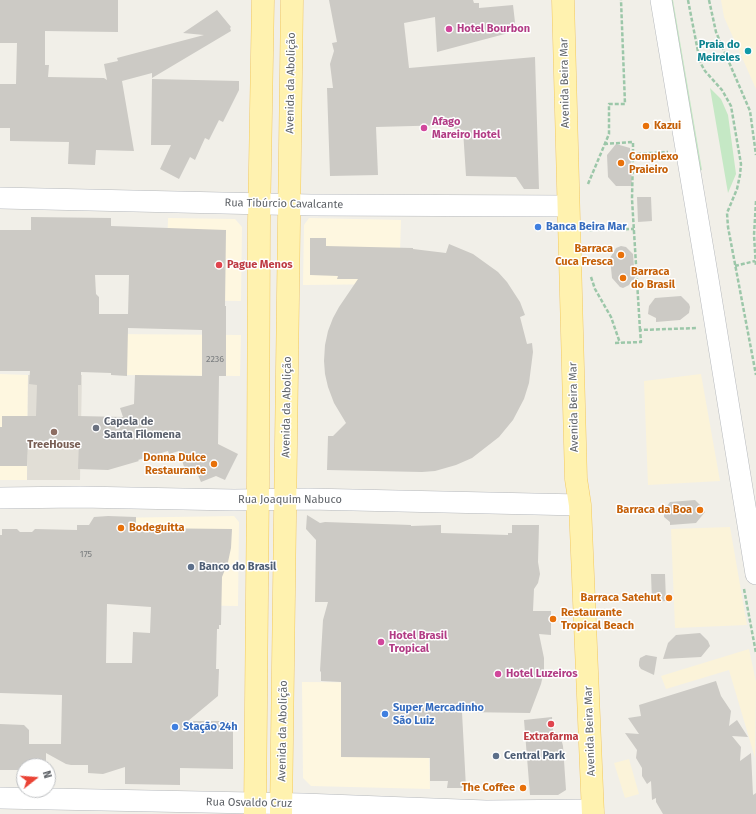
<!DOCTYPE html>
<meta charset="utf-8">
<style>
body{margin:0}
#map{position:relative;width:756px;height:814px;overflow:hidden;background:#f1efe8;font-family:"Fira Sans",sans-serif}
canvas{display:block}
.north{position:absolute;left:16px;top:758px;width:40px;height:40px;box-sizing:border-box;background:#fff;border:1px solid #bfc1c3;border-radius:50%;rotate:73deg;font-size:11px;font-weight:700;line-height:16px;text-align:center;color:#5f6368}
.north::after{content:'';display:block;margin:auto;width:14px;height:18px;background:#ea4335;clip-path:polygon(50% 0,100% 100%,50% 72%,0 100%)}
</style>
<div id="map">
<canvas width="756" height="814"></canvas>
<div class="north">N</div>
</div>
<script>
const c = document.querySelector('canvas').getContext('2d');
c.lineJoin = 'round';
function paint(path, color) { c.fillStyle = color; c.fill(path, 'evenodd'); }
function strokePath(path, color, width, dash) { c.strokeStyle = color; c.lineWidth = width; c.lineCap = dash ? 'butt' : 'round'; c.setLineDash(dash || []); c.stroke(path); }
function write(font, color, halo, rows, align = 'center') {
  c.font = font + ' "Fira Sans",sans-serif'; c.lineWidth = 3; c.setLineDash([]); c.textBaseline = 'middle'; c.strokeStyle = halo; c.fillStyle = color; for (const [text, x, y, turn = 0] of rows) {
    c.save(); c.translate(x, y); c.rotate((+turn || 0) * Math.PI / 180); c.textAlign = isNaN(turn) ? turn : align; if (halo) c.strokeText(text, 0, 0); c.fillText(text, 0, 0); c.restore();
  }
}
paint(new Path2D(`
 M168,218L235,219L242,227L241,301L166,300Z
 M309,218L401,220L399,284L303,285L304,225Z
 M112,334L241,335L240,376L121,375Z
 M0,374L28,375L27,480H0Z
 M234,516L239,522L238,606L107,604L108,518Z
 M302,682L427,683L430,789L311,786L303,778Z`), '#fef7e0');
paint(new Path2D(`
 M28,375H82L80,480H27Z`), '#e1ded6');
paint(new Path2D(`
 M667,0H673L702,170L699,171Z
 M710,88L721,99L728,115L736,174L728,193Z`), '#c5e8c5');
paint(new Path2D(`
 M721,0H756V89L724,17Z
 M701,374L720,481L648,485L644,381Z
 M730,527L747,625L675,628L671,529Z
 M749,649L756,682L755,758L729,670L666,689L661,676Z
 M629,759L639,794L625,798L614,763Z`), '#fbf3d9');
paint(new Path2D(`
 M0,0H118V32L45,31V65H49L48,77L104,78L107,80L104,64L118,61L117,58L204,35L183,33L217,10L231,27L230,28L231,31L152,78V73L122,81L134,151L96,150L95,165L68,164L69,142L10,141V128H0V84H16L17,43H0Z
 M329,0H473L474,3H479V8L513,5L516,31L437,52L435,17L404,23L409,68L535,57L539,189H524L516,177L466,176L463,130L455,129L450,125L376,127L378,175L330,176L327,88H333L330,64L334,51L332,43L337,42Z
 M152,79L239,81V90L223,122L219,120L209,140L205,138L195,160L190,157L179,179L160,169L171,145H151Z
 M616,144L630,148L632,186H616L608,177L607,155Z
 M637,197H651L652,221L638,222Z
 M31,217L111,218V226L226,230L225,306H226V376H219L218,444L238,454L225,480L216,476L201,482L197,473H186L179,451L169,454L168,451L138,460L139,461L108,470L78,469L79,442L28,441L27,466H0V427H2V416H36L37,385L29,384L30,371H0V230H31ZM95,275H129L128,314H99V297L96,294ZM128,328L202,330V376L135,375L134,404L120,408L123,417L78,416V385H81V372L111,373V375L127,376Z
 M310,238H326V246L413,248V249L446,253L449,244L473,254L498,272L507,282L520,302L525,315L520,317L527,344L532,343L533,352L529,383L524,399L513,420L499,437L472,458L456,465L435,471L422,472L327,470L328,436H333L346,423L334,403L328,387L325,374L324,361L325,345L328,331L333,318L339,307L358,279H337L338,276L310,275Z
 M621,246L626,247L633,254L635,280H632L629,285L623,288L620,287L612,278L610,258L616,248Z
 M681,296L689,304L690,307L689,313L680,320L656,322V318L648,314L649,306L655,298Z
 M695,500L703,508L705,512L696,523L670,525V522L664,517V510L670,502Z
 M307,515L320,523L325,522L411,525V526L441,525V533L508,535V533H512V525H539L538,562L540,574L538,583L534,589L533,611H551V635L539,634L544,658V671L541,684L530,713L462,712L466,788H447L448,781H430V758L341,757V682L321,681V672L320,671L323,620L328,602H315L316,540L306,529Z
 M108,516L136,517V528L232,529L231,548L228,562L222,577L221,625H219V629H217L216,669H219L218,696L188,721H233V769L180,768V785L125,784V767L103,774L88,773V765H71L66,764L46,753V766H24V770H0V724L24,725L29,730V744H61L62,695L0,693V535H2V529H17L20,532H32L35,529L77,530V525H89L94,517ZM107,604L151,607L150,633L133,632L132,663H106Z
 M651,574H665L666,601L652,602Z
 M700,633L708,641L710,646L701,657L663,659L668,643L676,635Z
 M646,655L657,657L654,675L641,669L639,666V662L640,658Z
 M716,681L721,696L731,711L729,726L737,720L748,737L732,736L741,747L740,761L751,753L753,795L756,793V814H663L656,802V798L652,800L651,781L647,784L642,776V768L636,758L637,750L625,733L639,734L628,718L641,716L639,705Z
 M552,717L553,731L560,734L563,746L566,790L558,795H530L524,720Z`), '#cccac5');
const minor = new Path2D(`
 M661,0L708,279L756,574
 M0,198L311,205L568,206
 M0,498L80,497L234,500L308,499L580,505
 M0,798L303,804L486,811L593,810`);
const major = new Path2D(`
 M563,0L576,479L580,505L593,814
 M255,814L258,485L259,222L263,0
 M281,814L292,0`);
strokePath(minor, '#b5b8bc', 22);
strokePath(major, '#f2c960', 23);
strokePath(new Path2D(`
 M688,0L700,62L705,71L722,90L731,106L741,164L740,175L737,189L727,213L728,227L756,375
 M709,0L716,32L750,111L756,155
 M604,144L633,142V154
 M588,184L609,134V104H625L621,0
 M756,201L754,235L756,267
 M589,230L634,229
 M735,266L755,261
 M591,277L595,289L611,317L620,343
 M640,330L632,199L633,154L668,152
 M615,343L641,342L640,330L697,328
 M744,589L756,653`), '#9cc7a9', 2.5, [4, 2]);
strokePath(minor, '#fff', 21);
strokePath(major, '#fff2af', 22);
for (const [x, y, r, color] of [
 [449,29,4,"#d1479c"],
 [748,51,4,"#0f9aa8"],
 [646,126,4,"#e8710a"],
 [424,128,4,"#d1479c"],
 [621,163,4,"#e8710a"],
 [538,227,4,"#3f7fe0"],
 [621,255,4,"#e8710a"],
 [219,265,4,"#e0444e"],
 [623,278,4,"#e8710a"],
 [96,428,4,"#6b7280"],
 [54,432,4,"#8d6e63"],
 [214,464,4,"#e8710a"],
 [700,510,4,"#e8710a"],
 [121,528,4,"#e8710a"],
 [191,567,4,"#5c6f8a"],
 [669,598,4,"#e8710a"],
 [553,619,4,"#e8710a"],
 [381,642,4,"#d1479c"],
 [498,674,4,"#d1479c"],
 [385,714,4,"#3f7fe0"],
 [551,724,4,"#e0444e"],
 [175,727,4,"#3f7fe0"],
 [496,756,4,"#5c6f8a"],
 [523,788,4,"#e8710a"]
]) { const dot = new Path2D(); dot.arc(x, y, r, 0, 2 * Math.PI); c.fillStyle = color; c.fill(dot); strokePath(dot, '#fff', 1.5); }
write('9px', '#7a7d7f', null, [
 ["2236",215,359],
 ["175",86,554]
]);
write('bold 11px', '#b23c85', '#fff', [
 ["Hotel Bourbon",457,29],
 ["Afago",432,122],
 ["Mareiro Hotel",432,135],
 ["Hotel Brasil",389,636],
 ["Tropical",389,649],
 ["Hotel Luzeiros",506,674]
], 'left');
write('bold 11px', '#0d838f', '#fff', [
 ["Praia do",740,45],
 ["Meireles",740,58]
], 'right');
write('11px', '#5f6368', '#fff', [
 ["Avenida da Abolição",291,83,-89],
 ["Avenida Beira Mar",565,83,-91],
 ["Rua Tibúrcio Cavalcante",284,204,1],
 ["Avenida da Abolição",287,407,-89],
 ["Avenida Beira Mar",574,407,-91],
 ["Rua Joaquim Nabuco",290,500],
 ["Avenida da Abolição",283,731,-89],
 ["Avenida Beira Mar",590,731,-92],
 ["Rua Osvaldo Cruz",249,803,1]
]);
write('bold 11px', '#c56008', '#fff', [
 ["Kazui",654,126],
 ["Complexo",629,157],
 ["Praieiro",629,170],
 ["Barraca",613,249,"right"],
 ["Cuca Fresca",613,262,"right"],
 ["Barraca",631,272],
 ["do Brasil",631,285],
 ["Donna Dulce",206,458,"right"],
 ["Restaurante",206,471,"right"],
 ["Barraca da Boa",692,510,"right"],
 ["Bodeguitta",129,528],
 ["Barraca Satehut",661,598,"right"],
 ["Restaurante",561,613],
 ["Tropical Beach",561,626],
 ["The Coffee",515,788,"right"]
], 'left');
write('bold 11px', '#366cbe', '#fff', [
 ["Banca Beira Mar",546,227],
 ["Super Mercadinho",393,708],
 ["São Luiz",393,721],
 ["Stação 24h",183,727]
], 'left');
write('bold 11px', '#be3a42', '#fff', [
 ["Pague Menos",227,265],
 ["Extrafarma",551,737,"center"]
], 'left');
write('bold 11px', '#5b616d', '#fff', [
 ["Capela de",104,422],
 ["Santa Filomena",104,435]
], 'left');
write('bold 11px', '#785e54', '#fff', [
 ["TreeHouse",54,445]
]);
write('bold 11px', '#4e5e75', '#fff', [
 ["Banco do Brasil",199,567],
 ["Central Park",504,756]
], 'left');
</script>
